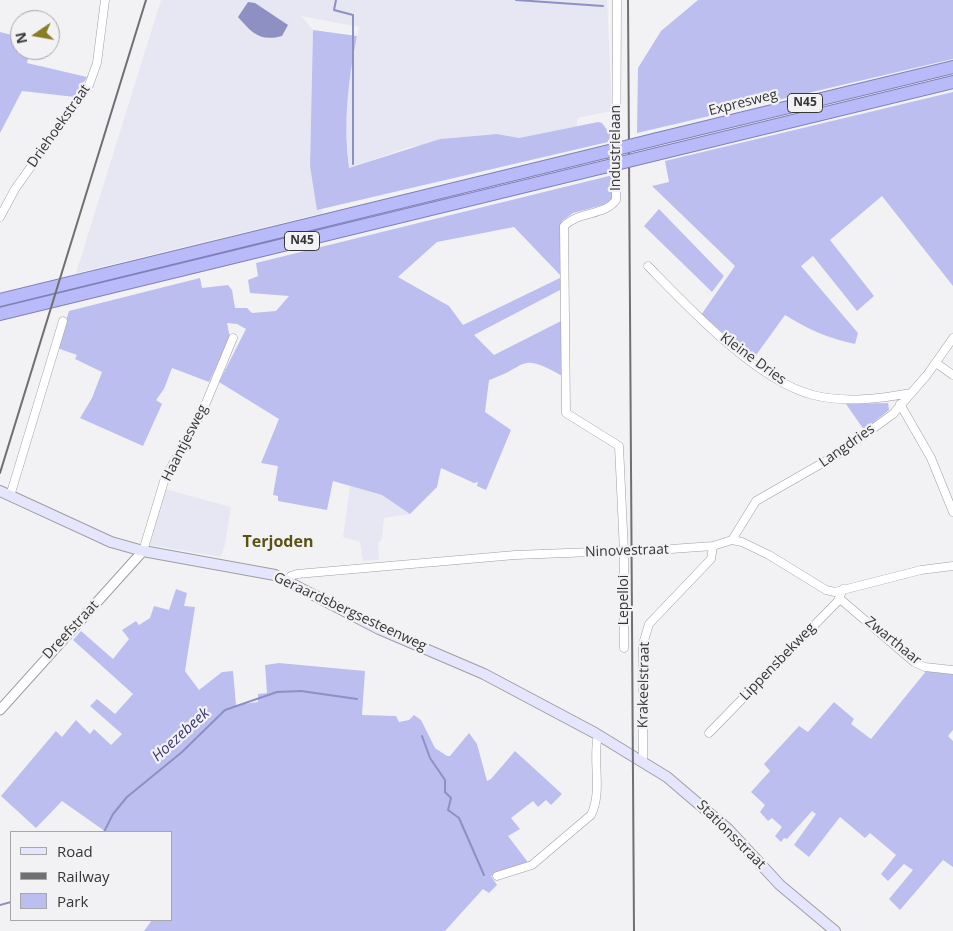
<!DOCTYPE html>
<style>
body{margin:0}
#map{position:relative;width:953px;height:931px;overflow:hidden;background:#f2f2f5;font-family:"Open Sans",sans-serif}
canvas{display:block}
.legend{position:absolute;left:10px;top:831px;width:162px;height:90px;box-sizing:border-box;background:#f2f2f5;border:1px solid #a7a7a9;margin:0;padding:6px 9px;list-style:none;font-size:15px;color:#363637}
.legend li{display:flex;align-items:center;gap:10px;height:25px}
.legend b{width:25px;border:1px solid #a7a7a9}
.north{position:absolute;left:10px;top:10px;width:50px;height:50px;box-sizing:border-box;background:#f2f2f5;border:1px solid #a7a7a9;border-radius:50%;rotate:258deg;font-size:14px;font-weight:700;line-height:20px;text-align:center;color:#363637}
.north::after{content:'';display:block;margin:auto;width:18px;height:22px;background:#897e24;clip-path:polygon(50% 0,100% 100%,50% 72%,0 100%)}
</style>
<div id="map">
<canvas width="953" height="931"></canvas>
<ul class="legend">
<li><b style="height:6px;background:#e5e5fd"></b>Road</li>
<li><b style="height:6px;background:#707072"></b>Railway</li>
<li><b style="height:14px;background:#bcbef0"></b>Park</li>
</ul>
<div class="north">N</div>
</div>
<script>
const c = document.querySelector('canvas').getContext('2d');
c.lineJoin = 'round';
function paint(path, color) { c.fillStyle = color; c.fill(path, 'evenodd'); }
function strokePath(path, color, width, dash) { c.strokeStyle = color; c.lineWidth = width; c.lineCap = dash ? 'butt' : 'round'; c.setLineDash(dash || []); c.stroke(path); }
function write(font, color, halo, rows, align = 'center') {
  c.font = font + ' "Open Sans",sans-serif'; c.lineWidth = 4.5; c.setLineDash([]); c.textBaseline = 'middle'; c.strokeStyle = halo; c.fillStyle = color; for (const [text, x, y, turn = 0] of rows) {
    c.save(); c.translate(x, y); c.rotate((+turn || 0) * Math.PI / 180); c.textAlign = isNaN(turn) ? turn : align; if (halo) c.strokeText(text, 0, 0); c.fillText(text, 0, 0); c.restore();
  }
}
paint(new Path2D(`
 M161,0H607L612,111L577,118V126L519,138L496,134L440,139L426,145L409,147L349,168L346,127L348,78L359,27L301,16L313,30L310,166L323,213L76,273Z
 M350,486L382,495L410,514L384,518L382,539L378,543L379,560L363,561L360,542L343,537Z
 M165,489L231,507L225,544L221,557L150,545L154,523Z`), '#e6e7f2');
paint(new Path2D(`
 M698,0H953V59L637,133L638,68L661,31Z
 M313,30L357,36C348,80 343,123 349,168L440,139L497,134L519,138L598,122L602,123L611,135L608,142L317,210L310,166Z
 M0,32L20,37V50H30L27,63L87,77L75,97L22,91L0,133Z
 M953,92V286L882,196L830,240L874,296L857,311L813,256L801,266L858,333L855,344C828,338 809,330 785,315L754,358L701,315L735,266L652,186L669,182L665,161Z
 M613,175L614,192L610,203L573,213L562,221V289L474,335L494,355L563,320L562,376C518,351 529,367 489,380L485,412L511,430L486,490L477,486L478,482L474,483L441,468L437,487L410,514L382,495L333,481L327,510L278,501V496L273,495L278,466L261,463L279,419L219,382L246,329L237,324L227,323L230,338L209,382L172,368L164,389L156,400L162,404L143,446L80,418L92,398L102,372L75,359L77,355L57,348L69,311L200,278L202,288L228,285L232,290L235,308H247L252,313L276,311L289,296L250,293L248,280L258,276L256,263ZM514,227L562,277L463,325L449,306L398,277L437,242Z
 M659,209L724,276L712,292L644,226Z
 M888,403L889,410L864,430L846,404Z
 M176,589L187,593L184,606L195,607L185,671L199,690L222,672L233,671L236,705L258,702V694L267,693L265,665L279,663L365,671L362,715L396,716L399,722L409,720L414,715L421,720L435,748L447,756H450L469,733L477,744L487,781L491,779L515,751L562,794L551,805L546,800L538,807L533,801L511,818L520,829L508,836L530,865L491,876L497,885L489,893L483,889L445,931H144L152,920H171V832H106L62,801L36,828L1,796L56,731L62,737L76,720L90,734L94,729L111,745L122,734L90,706L97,699L115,714L133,694L73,640L81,631L113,659L129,639L122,630L136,621L139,625L150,618L154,606L169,610Z
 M927,670L953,672V730L948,736L953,741V867L943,860L900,910L889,899L913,870L904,864L888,881L881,874L896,855L870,833L865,838L840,817L809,857L794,845L816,814L812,811L787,839L784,838L781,842L775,836L782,827L772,818L768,821L760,812L765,805L751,792L770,771L764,764L799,726L808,732L834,702L854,719L851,724L871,739Z`), '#bcbef0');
paint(new Path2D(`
 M248,2L255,3L288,25L282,36C260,42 252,33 238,17Z`), '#8e90c3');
strokePath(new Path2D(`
 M336,0L334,10L353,15V164
 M516,0L603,6
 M422,736L430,758L445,780V792L451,798L448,810L459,818L484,875
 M104,832L113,814L127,797L182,752L225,710L277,692L301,691L357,699
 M0,905L11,902`), '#8e90c3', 2);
const minor = new Path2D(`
 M617,0L616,200C605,216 579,211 564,226L566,413L619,446L624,552V648
 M0,217L15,189L89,85L97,63L105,0
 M648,266C688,307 757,381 813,395C845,403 879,399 911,393
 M936,363L953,375
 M900,404L931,458L953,512
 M10,496L63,321
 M732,540L756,501L838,454L893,414L927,375L953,338
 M143,551L165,478L203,410L233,338
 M288,580L291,576L297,574L515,555L671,549L713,546L732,540L742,542L769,555L826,590L835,592L921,570L953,566
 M839,598L914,662L925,667L953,670
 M709,733L838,601L843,589
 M643,761V644L649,624L711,559L713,546
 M497,876L532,865L591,815C603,791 592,760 598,735`);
const tertiary = new Path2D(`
 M0,710L143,551`);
const secondary = new Path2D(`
 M0,491L111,542L143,551L275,575L379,629L484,674L595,733L667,777L728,829L780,885L835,931`);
const trunk = new Path2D(`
 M657,139L953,67
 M657,154L953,82
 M0,300L605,152
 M0,314L604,167`);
strokePath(minor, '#9e9fa2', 9);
strokePath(tertiary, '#9e9fa2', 11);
strokePath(secondary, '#9e9fa2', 12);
strokePath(trunk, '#7f81b5', 14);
strokePath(minor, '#fff', 8);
strokePath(tertiary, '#fff', 9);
strokePath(secondary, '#e5e5fd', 10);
strokePath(trunk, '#b8bafa', 12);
strokePath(new Path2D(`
 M628,0L634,931
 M0,473L146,0`), '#707072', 2);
const trunkBridge = new Path2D(`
 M605,152L657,139
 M604,167L657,154`);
strokePath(trunkBridge, '#7f81b5', 14, []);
strokePath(trunkBridge, '#b8bafa', 12);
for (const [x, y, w] of [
 [805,103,35],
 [302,241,35]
]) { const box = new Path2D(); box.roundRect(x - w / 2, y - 9.5, w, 19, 4); c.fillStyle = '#f2f2f5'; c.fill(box); strokePath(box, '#363637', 1); }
write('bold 12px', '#363637', null, [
 ["N45",805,103],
 ["N45",302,241]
]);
write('14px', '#363637', '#f2f2f5', [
 ["Expresweg",743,103,-14],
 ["Driehoekstraat",59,126,-55],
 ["Industrielaan",616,148,-90],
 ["Kleine Dries",753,359,36],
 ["Haantjesweg",185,443,-63],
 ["Langdries",847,446,-35],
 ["Ninovestraat",627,551,-2],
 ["Lepelloi",624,600,-90],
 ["Geraardsbergsesteenweg",350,612,25],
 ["Dreefstraat",71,630,-47],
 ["Zwarthaar",893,641,39],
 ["Lippensbekweg",778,662,-46],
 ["Krakeelstraat",644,685,-89],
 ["Stationsstraat",731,835,45]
]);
write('italic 15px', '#3b3877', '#f2f2f5', [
 ["Hoezebeek",181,735,-42]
]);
write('bold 16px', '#5a5215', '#f2f2f5', [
 ["Terjoden",278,542]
]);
</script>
